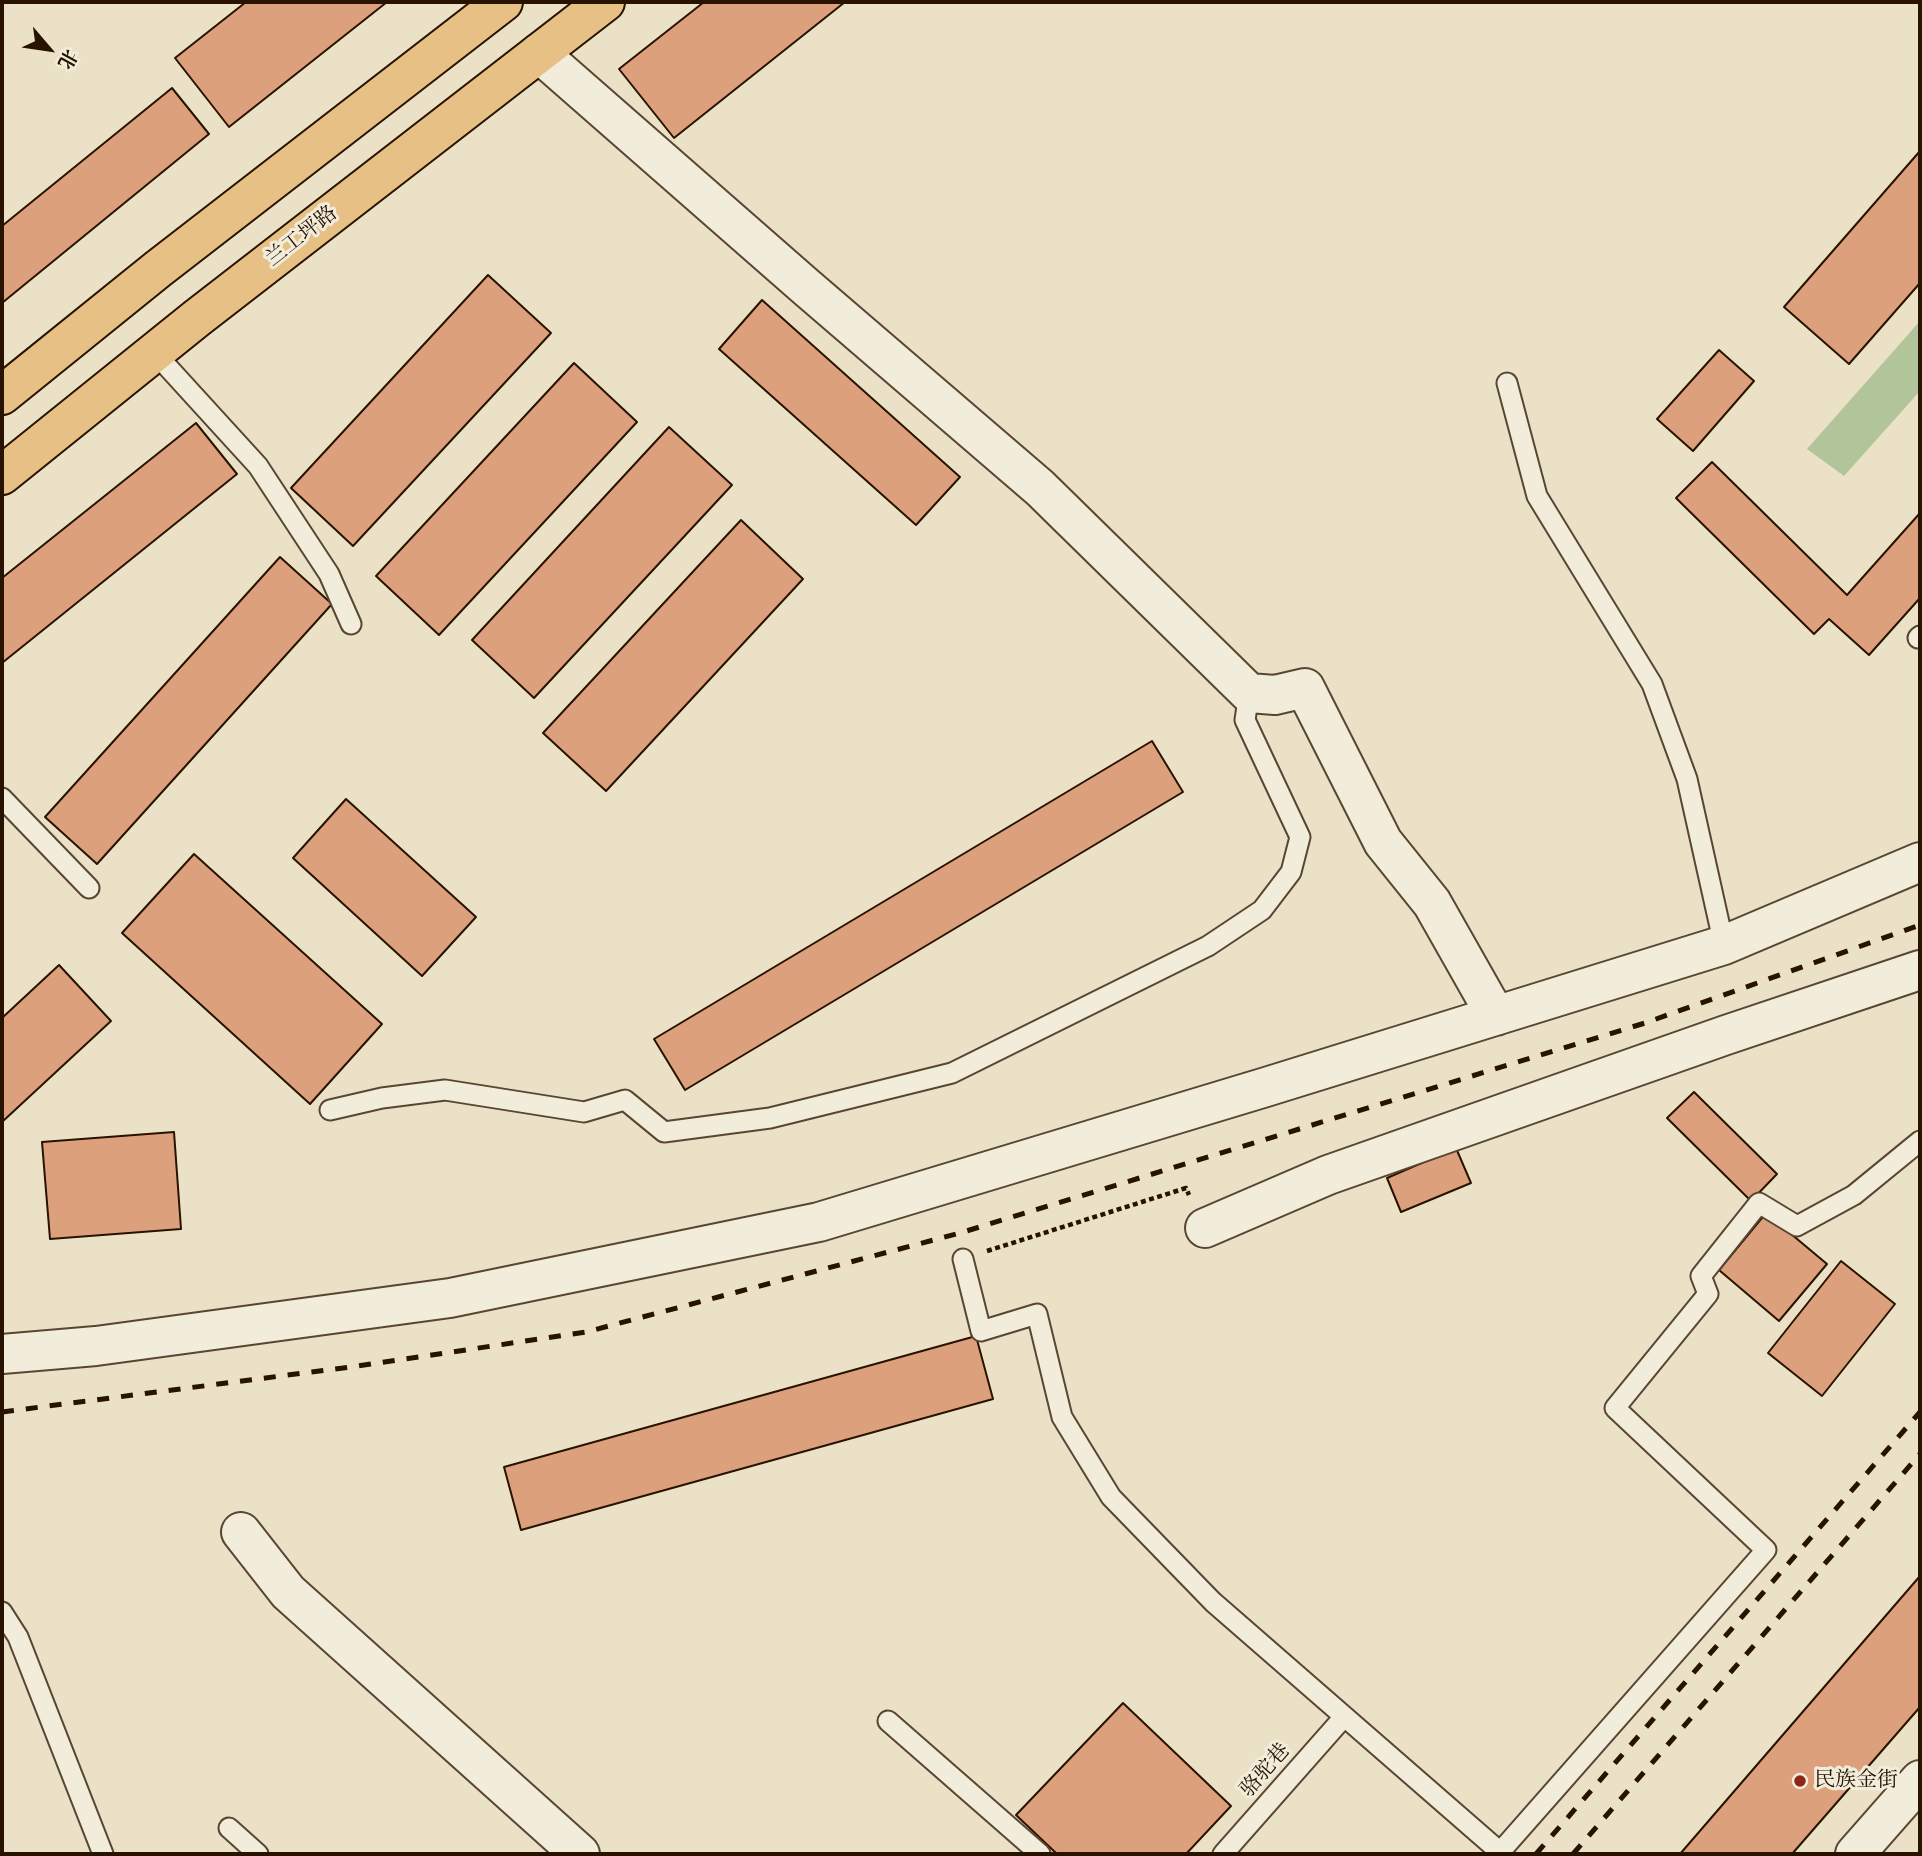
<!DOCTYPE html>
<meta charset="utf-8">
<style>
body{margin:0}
#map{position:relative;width:1922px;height:1856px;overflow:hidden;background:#ebe1c7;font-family:Cardo,"Noto Serif SC",serif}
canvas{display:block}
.frame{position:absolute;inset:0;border:4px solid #281200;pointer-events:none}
.north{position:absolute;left:14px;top:14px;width:70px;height:70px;-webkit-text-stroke:5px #f2ecdb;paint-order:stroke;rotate:119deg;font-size:19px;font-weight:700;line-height:28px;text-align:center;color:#281200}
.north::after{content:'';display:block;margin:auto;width:24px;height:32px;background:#281200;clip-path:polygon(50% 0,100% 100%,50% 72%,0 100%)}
</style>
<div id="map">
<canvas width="1922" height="1856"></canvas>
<div class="frame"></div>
<div class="north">北</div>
</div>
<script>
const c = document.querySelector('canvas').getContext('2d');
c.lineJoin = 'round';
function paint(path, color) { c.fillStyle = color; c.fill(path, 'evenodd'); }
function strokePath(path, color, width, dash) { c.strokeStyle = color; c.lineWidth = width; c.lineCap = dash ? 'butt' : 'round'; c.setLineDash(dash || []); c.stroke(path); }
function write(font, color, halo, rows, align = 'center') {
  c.font = font + ' Cardo,"Noto Serif SC",serif'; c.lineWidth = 6; c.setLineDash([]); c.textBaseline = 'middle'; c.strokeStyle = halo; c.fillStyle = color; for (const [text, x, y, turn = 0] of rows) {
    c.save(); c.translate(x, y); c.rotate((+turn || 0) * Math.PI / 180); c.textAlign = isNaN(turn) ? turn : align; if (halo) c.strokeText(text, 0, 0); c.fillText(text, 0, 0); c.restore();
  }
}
paint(new Path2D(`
 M1920,321V391L1844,476L1807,449Z`), '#b1c49a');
const building = new Path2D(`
 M246,2H387L229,127L175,58Z
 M704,2H845L674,138L619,69Z
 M172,88L209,134L2,303V226Z
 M1920,151V283L1849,364L1784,307Z
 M488,275L551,333L353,546L291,488Z
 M762,300L960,477L916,525L719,349Z
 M1719,350L1754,381L1693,451L1657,419Z
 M574,363L637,422L439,635L376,576Z
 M196,423L237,474L2,663V578Z
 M669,427L732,485L534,698L472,640Z
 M1712,462L1847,595L1920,513V598L1869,655L1829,619L1814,634L1676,498Z
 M741,520L803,579L606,791L543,733Z
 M280,557L332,604L97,864L45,817Z
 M1152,741L1183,792L685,1090L654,1039Z
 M346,799L476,917L422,976L293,858Z
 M194,854L382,1024L310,1104L122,933Z
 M59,965L111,1021L2,1122V1018Z
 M1694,1092L1777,1174L1751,1201L1667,1118Z
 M174,1132L181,1229L50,1239L42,1142Z
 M1456,1148L1471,1183L1401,1212L1387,1178Z
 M1766,1213L1827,1264L1779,1321L1719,1270Z
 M1841,1261L1895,1304L1822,1396L1768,1353Z
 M976,1336L993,1399L521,1530L504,1467Z
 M1920,1576V1707L1792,1854H1680Z
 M1123,1703L1231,1806L1186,1854H1057L1016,1815Z`);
paint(building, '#dda07d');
strokePath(building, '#281200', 2);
const lane = new Path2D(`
 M154,352L258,466L329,574L351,624
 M1507,383L1537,496L1652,684L1687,779L1724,945
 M1918,638L1920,636
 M2,798L89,888
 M330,1110L382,1098L445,1090L584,1112L625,1100L664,1132L770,1118L952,1073L1208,946L1262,910L1291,872L1300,837L1245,720L1249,693
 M963,1259L981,1331L1037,1314L1062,1417L1111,1497L1213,1602L1500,1852L1766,1550L1615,1408L1708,1294L1701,1276L1759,1203L1797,1226L1854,1195L1920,1141
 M2,1612L18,1637L103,1854
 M888,1721L1040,1854
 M229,1828L258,1854
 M1223,1854L1343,1718`);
const street = new Path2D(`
 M539,53L805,286L1040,488L1249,693L1275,695L1305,688L1383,842L1432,903L1496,1016
 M1205,1228L1328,1175L1726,1035L1920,970
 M2,1354L96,1346L450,1298L819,1222L1266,1087L1724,945L1920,862
 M241,1532L288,1592L580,1854
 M1855,1854L1920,1780`);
const highway = new Path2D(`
 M2,395L158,269L503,2
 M2,475L197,318L605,2`);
strokePath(lane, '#594632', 23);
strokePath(street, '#594632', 42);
strokePath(highway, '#281200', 42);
strokePath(new Path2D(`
 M987,1251L1186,1188L1189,1195`), '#281200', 4.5, [5, 3.5]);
strokePath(lane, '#f2ecdb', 19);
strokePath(street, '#f2ecdb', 38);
strokePath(highway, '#e6c084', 38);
strokePath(new Path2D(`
 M2,1412L358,1366L586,1332L960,1233L1645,1023L1920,925
 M1536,1854L1920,1412
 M1573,1854L1920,1454`), '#281200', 5, [12, 12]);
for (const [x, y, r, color] of [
 [1800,1781,7,"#8f2418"]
]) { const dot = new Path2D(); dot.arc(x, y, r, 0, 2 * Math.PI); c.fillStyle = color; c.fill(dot); strokePath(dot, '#f2ecdb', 2.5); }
write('21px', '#281200', '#f2ecdb', [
 ["兰工坪路",302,237,-38],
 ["骆驼巷",1266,1771,-49]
]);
write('21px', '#281200', '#f2ecdb', [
 ["民族金街",1814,1781]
], 'left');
</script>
